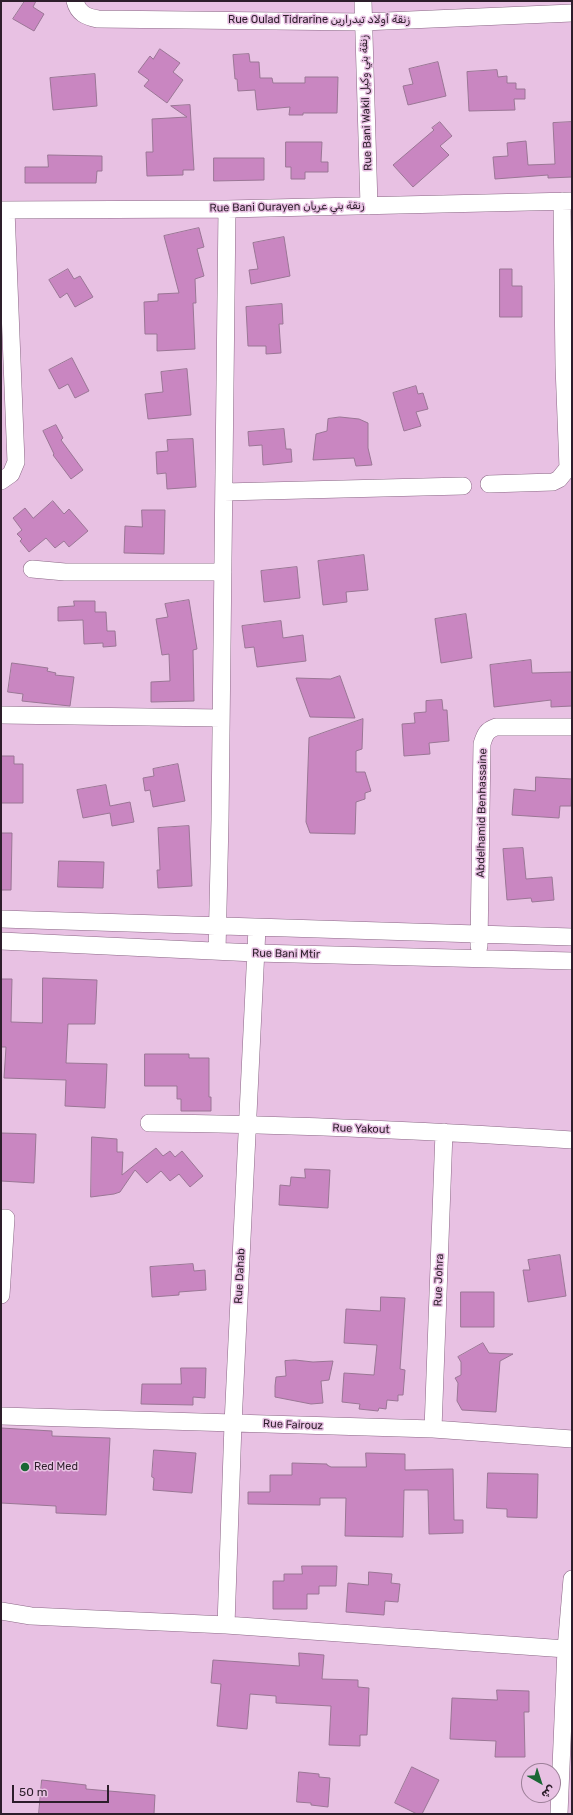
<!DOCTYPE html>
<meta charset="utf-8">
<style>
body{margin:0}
#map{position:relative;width:573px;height:1815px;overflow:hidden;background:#e8c1e3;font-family:Rubik,"Noto Sans Arabic",sans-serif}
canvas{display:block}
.frame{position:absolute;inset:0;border:2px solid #2d1e2b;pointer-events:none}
.north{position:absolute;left:521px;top:1763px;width:40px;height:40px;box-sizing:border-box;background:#e8c1e3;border:1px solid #9d8099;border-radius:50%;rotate:141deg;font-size:11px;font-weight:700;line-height:16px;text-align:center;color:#2d1e2b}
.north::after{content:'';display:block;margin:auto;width:14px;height:18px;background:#1a6735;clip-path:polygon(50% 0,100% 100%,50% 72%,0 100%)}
.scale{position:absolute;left:12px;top:1785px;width:97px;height:18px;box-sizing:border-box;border:2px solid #2d1e2b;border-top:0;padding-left:5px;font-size:12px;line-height:14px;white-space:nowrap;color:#2d1e2b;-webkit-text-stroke:3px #e8c1e3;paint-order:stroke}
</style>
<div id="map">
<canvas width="573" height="1815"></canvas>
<div class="frame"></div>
<div class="north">ش</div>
<div class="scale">50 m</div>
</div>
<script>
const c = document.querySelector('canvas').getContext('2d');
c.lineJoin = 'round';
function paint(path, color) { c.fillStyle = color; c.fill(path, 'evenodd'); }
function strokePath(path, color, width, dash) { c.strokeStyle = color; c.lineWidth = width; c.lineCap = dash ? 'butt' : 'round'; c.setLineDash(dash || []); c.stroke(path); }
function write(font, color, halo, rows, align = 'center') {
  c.font = font + ' Rubik,"Noto Sans Arabic",sans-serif'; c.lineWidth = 3; c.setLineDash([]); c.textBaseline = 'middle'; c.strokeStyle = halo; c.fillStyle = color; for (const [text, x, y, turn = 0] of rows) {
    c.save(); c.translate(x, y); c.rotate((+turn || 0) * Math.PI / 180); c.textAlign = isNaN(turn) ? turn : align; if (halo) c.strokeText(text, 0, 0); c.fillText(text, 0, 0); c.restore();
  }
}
const building = new Path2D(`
 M25,1H36L33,7L44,14L34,31L13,19Z
 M160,49L180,63L173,72L183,80L167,103L144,86L149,80L138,72L150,56L153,59Z
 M249,54L250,62H259L260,78H272L273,83H305V77H338L337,113H303V115H289L290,107L257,110L255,90L238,91L237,79H235L233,55Z
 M438,62L446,96L408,105L403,86L413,84L409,69Z
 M497,70L498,77L507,76V83H516V89H525V99H514L515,110L469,111L467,72Z
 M95,74L97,106L53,110L50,78Z
 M190,105L194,170H183V175L147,176L146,152H153L152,119L187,117L171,106Z
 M440,122L452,136L440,146L449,155L413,187L393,165L434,130L432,128Z
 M572,122V177L548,178V175L495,179L493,157L508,156L507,143L526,141L528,165L555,164L553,123Z
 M286,142H322L321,162H328V172H305V179H291V167H286Z
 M48,155L102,156V171H97L96,183H25V167H48Z
 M214,158H264V180L214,181Z
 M199,228L204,247L197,249L204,276L195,279L196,303H193L195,349L157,351V334H145L144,302L158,301V294L179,293L164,236Z
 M284,237L290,276L251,284L249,270L258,269L253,243Z
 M68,269L74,279L80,276L93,297L75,307L67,293L60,298L49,280Z
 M500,269H512V286H522V317H500Z
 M282,304L283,324H279L281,353L266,354V346H248L246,307Z
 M72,358L89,391L75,398L68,384L59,389L49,370Z
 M187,369L191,415L148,419L145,394L163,392L161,372Z
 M416,386L418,394L423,393L428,409L416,412L421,426L404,431L393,393Z
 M340,417L359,419L368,423V448L372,465L356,466L354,458L313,460L316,434L327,431L328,419Z
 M56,425L63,438L61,440L83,470L71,479L53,455L54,454L43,431Z
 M284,429L286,449H291L292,462L263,465L262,445L249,446L248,432Z
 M193,439L196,487L167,489L166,473L157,474L156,452L168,451L167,440Z
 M53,501L64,514L69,509L88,531L69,547L64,541L55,548L46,538L29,552L20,541L22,539L17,534L22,530L13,518L25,508L33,518Z
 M142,510H165L164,554L124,553L125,526L142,527Z
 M364,555L368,590L346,592L347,602L323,605L318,561Z
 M297,567L300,598L264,602L261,571Z
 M189,600L197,649L193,650L194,701L151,702V682L170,681L169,654L162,655L156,619L168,617L165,604Z
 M74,601H95V612H106L107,631H115L116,646L103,647V643L84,644L83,620L58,621V607L74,606Z
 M466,614L472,658L441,663L435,619Z
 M281,621L283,638L303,635L306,661L257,667L254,647L245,648L242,626Z
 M531,660L532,673L572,672V706L551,707V700L494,707L490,665Z
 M12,663L48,668L47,671L56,673L55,675L74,677L70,706L22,701L23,694L8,692Z
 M340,676L355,718L310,717L296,678L330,679Z
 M442,700L443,710H447L449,741L429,743L430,754L404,756L402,724L415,723L414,713L426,712V701Z
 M363,719L362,749L356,751V772H365L371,791L365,793V799L356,802L355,834L310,833L306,822L309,738Z
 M1,756H14V764H23V803H1Z
 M178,764L185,801L153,807L150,790L145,791L143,778L154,776L153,769Z
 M536,777L572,779L571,806H560L559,818L512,815L514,789L535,791Z
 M106,785L110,806L130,802L134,822L112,826L110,813L83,818L77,790Z
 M189,826L192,886L158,888L157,870H160L158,828Z
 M1,833H12L11,890H1Z
 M523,848L526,879L552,877L554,900L532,902L531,898L507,900L503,849Z
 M59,861L104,862L103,888L58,887Z
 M43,978L97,980L95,1024H68L66,1063L107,1064L105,1108L65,1106L66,1080L4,1078L6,1047H1V979H12L11,1022L42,1023Z
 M145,1054H189V1058H209V1097H211V1111H181V1099H177V1086H145Z
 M1,1133L36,1134L34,1183L1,1181Z
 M92,1137L117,1139V1152H123L122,1175L156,1148L163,1156L170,1151L175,1157L182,1151L203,1176L190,1187L179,1174L170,1181L161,1171L147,1183L135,1170L120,1192L114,1194L91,1197Z
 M305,1169L330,1170L328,1208L279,1205L280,1185L290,1186L291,1177L305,1178Z
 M560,1255L566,1296L528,1302L523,1270H530L528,1260Z
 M193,1264L194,1271L205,1270L206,1290L179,1292V1295L152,1297L150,1267Z
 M461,1292H494V1327H461Z
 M381,1297L405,1298L400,1369L405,1370L403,1395H398V1401L387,1400L386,1409L379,1408L378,1411L359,1409L360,1404L342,1402L344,1373L374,1375L377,1345L344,1343L346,1309L380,1311Z
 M483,1343L489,1353L513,1354L500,1361L496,1412L462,1410L457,1401L458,1383L455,1378L461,1375V1362L458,1357Z
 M295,1360L313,1362L333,1361L329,1380L321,1381L323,1403L311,1404L275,1397V1386L276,1377L286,1376L285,1361Z
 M181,1368H206L205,1398L193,1397V1405L141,1404L142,1384H181Z
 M1,1428L52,1431V1436L110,1438L106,1515L56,1513V1506L1,1503Z
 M154,1450L196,1453L192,1493L153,1490L154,1478L152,1477Z
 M366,1453L405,1454V1470L453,1469L454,1520H463V1533L429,1534L428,1490H404L403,1537L345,1536L346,1498H320V1505L248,1504V1492H270V1475H292V1463L327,1464V1465L331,1467H366Z
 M488,1473L538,1474L537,1518L507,1517V1509L487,1508Z
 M302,1566H337L336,1586H319V1594H307V1609H273V1581H284V1574H302Z
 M369,1572L392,1574L391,1583L400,1584L398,1602L385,1601L384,1615L346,1612L348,1583L368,1585Z
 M299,1653L324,1655L322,1679L358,1680V1687L369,1688L367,1735H360V1746L329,1745L331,1706L276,1703V1696L250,1694L247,1729L217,1726L221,1684L211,1683L213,1660L299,1666Z
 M497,1690L529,1691V1712H524L525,1757H495L496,1741L450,1739L452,1698L497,1700Z
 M412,1767L439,1780L422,1814H417L395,1803Z
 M299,1772L319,1774V1777L330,1778L328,1807L311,1805V1803L297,1802Z
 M42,1780L86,1785V1789L155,1795L154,1814H39Z`);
paint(building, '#c986c1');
strokePath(building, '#9a7695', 1);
const minor = new Path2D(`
 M75,1C78,13 86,17 98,19L363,22L572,13
 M363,1L369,206
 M1,210L227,209L572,201
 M1,481L11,474L16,462L6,210
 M489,484L553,482L559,479L568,468L564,366L562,201
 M224,492L463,486
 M32,569L65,572H223
 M1,715L221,718
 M1,919L572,937
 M1,941L255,953L572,961
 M479,946L482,744C485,734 487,730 496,727H572
 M217,951L220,820L227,209
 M149,1123C290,1124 431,1131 572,1140
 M1,1218H6L1,1295
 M1,1416L433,1429L572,1439
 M433,1429L444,1132
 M1,1611L31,1616L226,1625L566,1649
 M226,1625L233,1424L257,928
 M559,1814L566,1649L572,1579`);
strokePath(minor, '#8a6785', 18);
strokePath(minor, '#fff', 17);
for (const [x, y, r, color] of [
 [25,1467,5,"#1a6735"]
]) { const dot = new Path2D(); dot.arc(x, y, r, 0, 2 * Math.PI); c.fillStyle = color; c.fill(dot); strokePath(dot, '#e8c1e3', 1.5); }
write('11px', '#2d1e2b', '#e8c1e3', [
 ["Rue Oulad Tidrarine زنقة أولاد تيدرارين",319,20],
 ["Rue Bani Wakil زنقة بني وكيل",366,103,-92],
 ["Rue Bani Ourayen زنقة بني عريان",287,207,-1],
 ["Abdelhamid Benhassaine",482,813,-89],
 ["Rue Bani Mtir",286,954,1],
 ["Rue Yakout",361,1129,2],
 ["Rue Dahab",240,1276,-87],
 ["Rue Johra",439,1280,-88],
 ["Rue Fairouz",293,1425,2]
]);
write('11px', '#2d1e2b', '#e8c1e3', [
 ["Red Med",34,1467]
], 'left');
</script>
